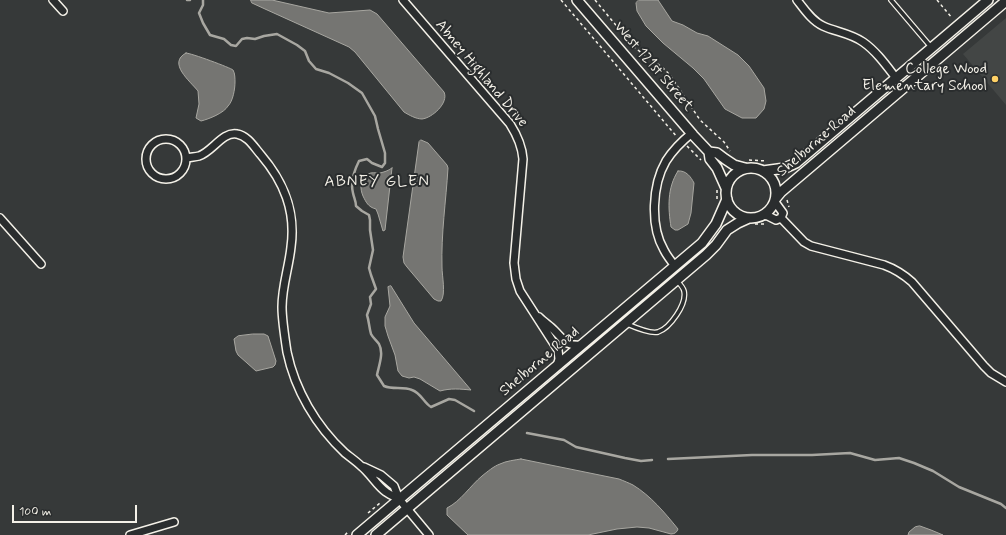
<!DOCTYPE html>
<style>
body{margin:0}
#map{position:relative;width:1006px;height:535px;overflow:hidden;background:#363939;font-family:Mynerve,sans-serif}
canvas{display:block}
.scale{position:absolute;left:12px;top:505px;width:125px;height:18px;box-sizing:border-box;border:2px solid #f4f1e8;border-top:0;padding-left:5px;font-size:12px;line-height:14px;white-space:nowrap;color:#f4f1e8;-webkit-text-stroke:3px #2a2d2e;paint-order:stroke}
</style>
<div id="map">
<canvas width="1006" height="535"></canvas>
<div class="scale">100 m</div>
</div>
<script>
const c = document.querySelector('canvas').getContext('2d');
c.lineJoin = 'round';
function paint(path, color) { c.fillStyle = color; c.fill(path, 'evenodd'); }
function strokePath(path, color, width, dash) { c.strokeStyle = color; c.lineWidth = width; c.lineCap = dash ? 'butt' : 'round'; c.setLineDash(dash || []); c.stroke(path); }
function write(font, color, halo, rows, align = 'center') {
  c.font = font + ' Mynerve,sans-serif'; c.lineWidth = 4; c.setLineDash([]); c.textBaseline = 'middle'; c.strokeStyle = halo; c.fillStyle = color; for (const [text, x, y, turn = 0] of rows) {
    c.save(); c.translate(x, y); c.rotate((+turn || 0) * Math.PI / 180); c.textAlign = isNaN(turn) ? turn : align; if (halo) c.strokeText(text, 0, 0); c.fillText(text, 0, 0); c.restore();
  }
}
paint(new Path2D(`
 M1006,18V105L963,54Z`), '#434645');
const water = new Path2D(`
 M251,0H272L329,13L370,10L377,14L444,92C449,103 432,118 422,119C416,119 409,115 404,112L355,52L349,47L265,9L252,3Z
 M639,0H658L672,21L683,25L697,33L708,36L738,55L749,66L764,88L766,101L764,109L756,118H742L725,109L704,79L693,68L663,43L646,26L637,11L636,3Z
 M186,53C191,53 231,68 233,70C235,73 235,79 235,82C235,89 233,101 228,106C224,113 209,119 201,121L196,118L199,104L198,91C190,81 167,63 186,53Z
 M421,140L428,143L447,165L448,168C446,201 441,234 442,267C442,276 446,294 441,301H438L434,299L407,267L404,263L403,257L419,142Z
 M392,168L385,230L383,231L378,214L376,209C368,207 366,202 363,196C360,189 359,178 368,174C371,172 376,173 380,173C384,172 388,171 392,168Z
 M678,171C686,170 691,177 694,183L691,213L688,224L678,230H675L671,227C668,208 667,188 678,171Z
 M391,286L414,323L471,390C460,389 451,388 440,391L420,379L414,377L409,378L402,376L398,371L395,355L388,336L385,326V317L390,306L388,287Z
 M253,334H264L268,336L276,361L275,365L273,367L256,371L238,355L236,351L234,339L238,336Z
 M521,459L619,479C624,481 629,483 633,485C651,496 665,513 678,529C677,532 675,534 671,534L649,528L637,527L617,529L588,535H468L447,515V508C461,501 470,486 482,476C487,472 494,466 500,464C506,461 515,460 521,459Z
 M920,526L931,530L943,535H908L909,532L915,527Z`);
paint(water, '#757572');
strokePath(water, '#a8a7a1', 1);
strokePath(new Path2D(`
 M187,0H190
 M203,0V5L199,13L203,23L210,35L224,39L231,45L236,46L242,39L247,38L255,39L264,36L277,34L297,45L305,51L309,61L316,69L329,73L348,83L362,93L375,116L378,129L385,153V163L382,167L372,163L367,159L359,161C354,171 350,182 353,193C354,198 356,201 356,206L362,211L369,215L370,220V230L373,250L369,268L371,275L376,289L370,297L371,304L367,315C369,321 369,327 371,334C373,338 376,340 379,344C384,353 379,365 377,375L384,386C393,390 403,386 412,390C421,393 424,403 431,407L449,399L455,400L474,411
 M527,433L564,440L576,447L625,458L641,461L652,460
 M668,459L752,455H812L850,453L875,460L899,458L914,463L933,471L959,487L1001,504L1006,508`), '#a8a7a1', 2.5);
const lane = new Path2D(`
 M891,0L931,47
 M627,324C634,327 651,334 658,332C670,328 687,304 684,291C683,287 680,284 677,281`);
const street = new Path2D(`
 M53,0L63,11
 M403,0L510,124C517,135 522,145 523,159L514,263L516,279L520,291L558,350L559,359L557,366
 M797,0C804,9 812,21 823,26C836,32 850,33 863,42C876,51 886,65 896,78
 M146 159a20 20 0 1 1 40 0a20 20 0 1 1-40 0Z
 M187,158C191,157 195,157 199,156C212,152 223,131 237,134C248,136 254,147 261,155C284,182 296,211 291,247C289,267 282,286 282,307C282,319 285,339 287,352C295,390 316,426 345,453C350,457 356,461 361,466C370,473 377,486 386,492C390,495 395,497 399,499
 M775,202L783,213L781,218
 M763,215L768,216L776,220L781,218
 M0,218L41,264
 M781,218L804,242L811,246L884,265C895,269 903,274 912,282L984,366L991,373L1006,382
 M675,266C671,261 667,256 664,250C650,226 652,185 666,161C673,150 682,141 692,133
 M539,317C544,322 550,326 554,330C564,340 567,347 582,345
 M364,467L381,475L394,486L399,499L429,535
 M130,535L174,522`);
const secondary = new Path2D(`
 M577,0L693,135L709,152L710,159L717,168L726,188
 M709,152L717,153L725,159L734,165L745,168
 M726 193a25 25 0 1 1 50 0a25 25 0 1 1-50 0Z
 M763,171L785,168L796,163L988,0
 M776,198L781,192L1006,1
 M357,535L702,243L716,224L727,199
 M376,535L706,255L716,245L727,230L738,223L749,218`);
strokePath(lane, '#f4f1e8', 6);
strokePath(street, '#f4f1e8', 10);
strokePath(secondary, '#f4f1e8', 12);
strokePath(new Path2D(`
 M561,0L677,137
 M595,0L634,47L647,57L662,67L670,75L700,120L724,142L730,151
 M937,0L952,18
 M687,146L701,160
 M749,160L767,161
 M717,199V189
 M787,200L789,207
 M755,224H765
 M368,513L380,503
 M345,535L349,531`), '#f4f1e8', 1.5, [3, 3]);
strokePath(lane, '#2a2d2e', 3.5);
strokePath(street, '#2a2d2e', 7);
strokePath(secondary, '#2a2d2e', 9);
for (const [x, y, r, color] of [
 [995,79,4,"#ffd166"]
]) { const dot = new Path2D(); dot.arc(x, y, r, 0, 2 * Math.PI); c.fillStyle = color; c.fill(dot); strokePath(dot, '#2a2d2e', 1.5); }
write('15px', '#f4f1e8', '#2a2d2e', [
 ["West 121st Street",653,67,49],
 ["Abney Highland Drive",481,74,50],
 ["Shelborne Road",817,142,-41],
 ["Shelborne Road",540,362,-40]
]);
write('15px', '#f4f1e8', '#2a2d2e', [
 ["College Wood",987,70],
 ["Elementary School",987,87]
], 'right');
c.letterSpacing = '1px';
write('16px', '#f4f1e8', '#2a2d2e', [
 ["ABNEY GLEN",377,183]
]);
c.letterSpacing = '0px';
</script>
